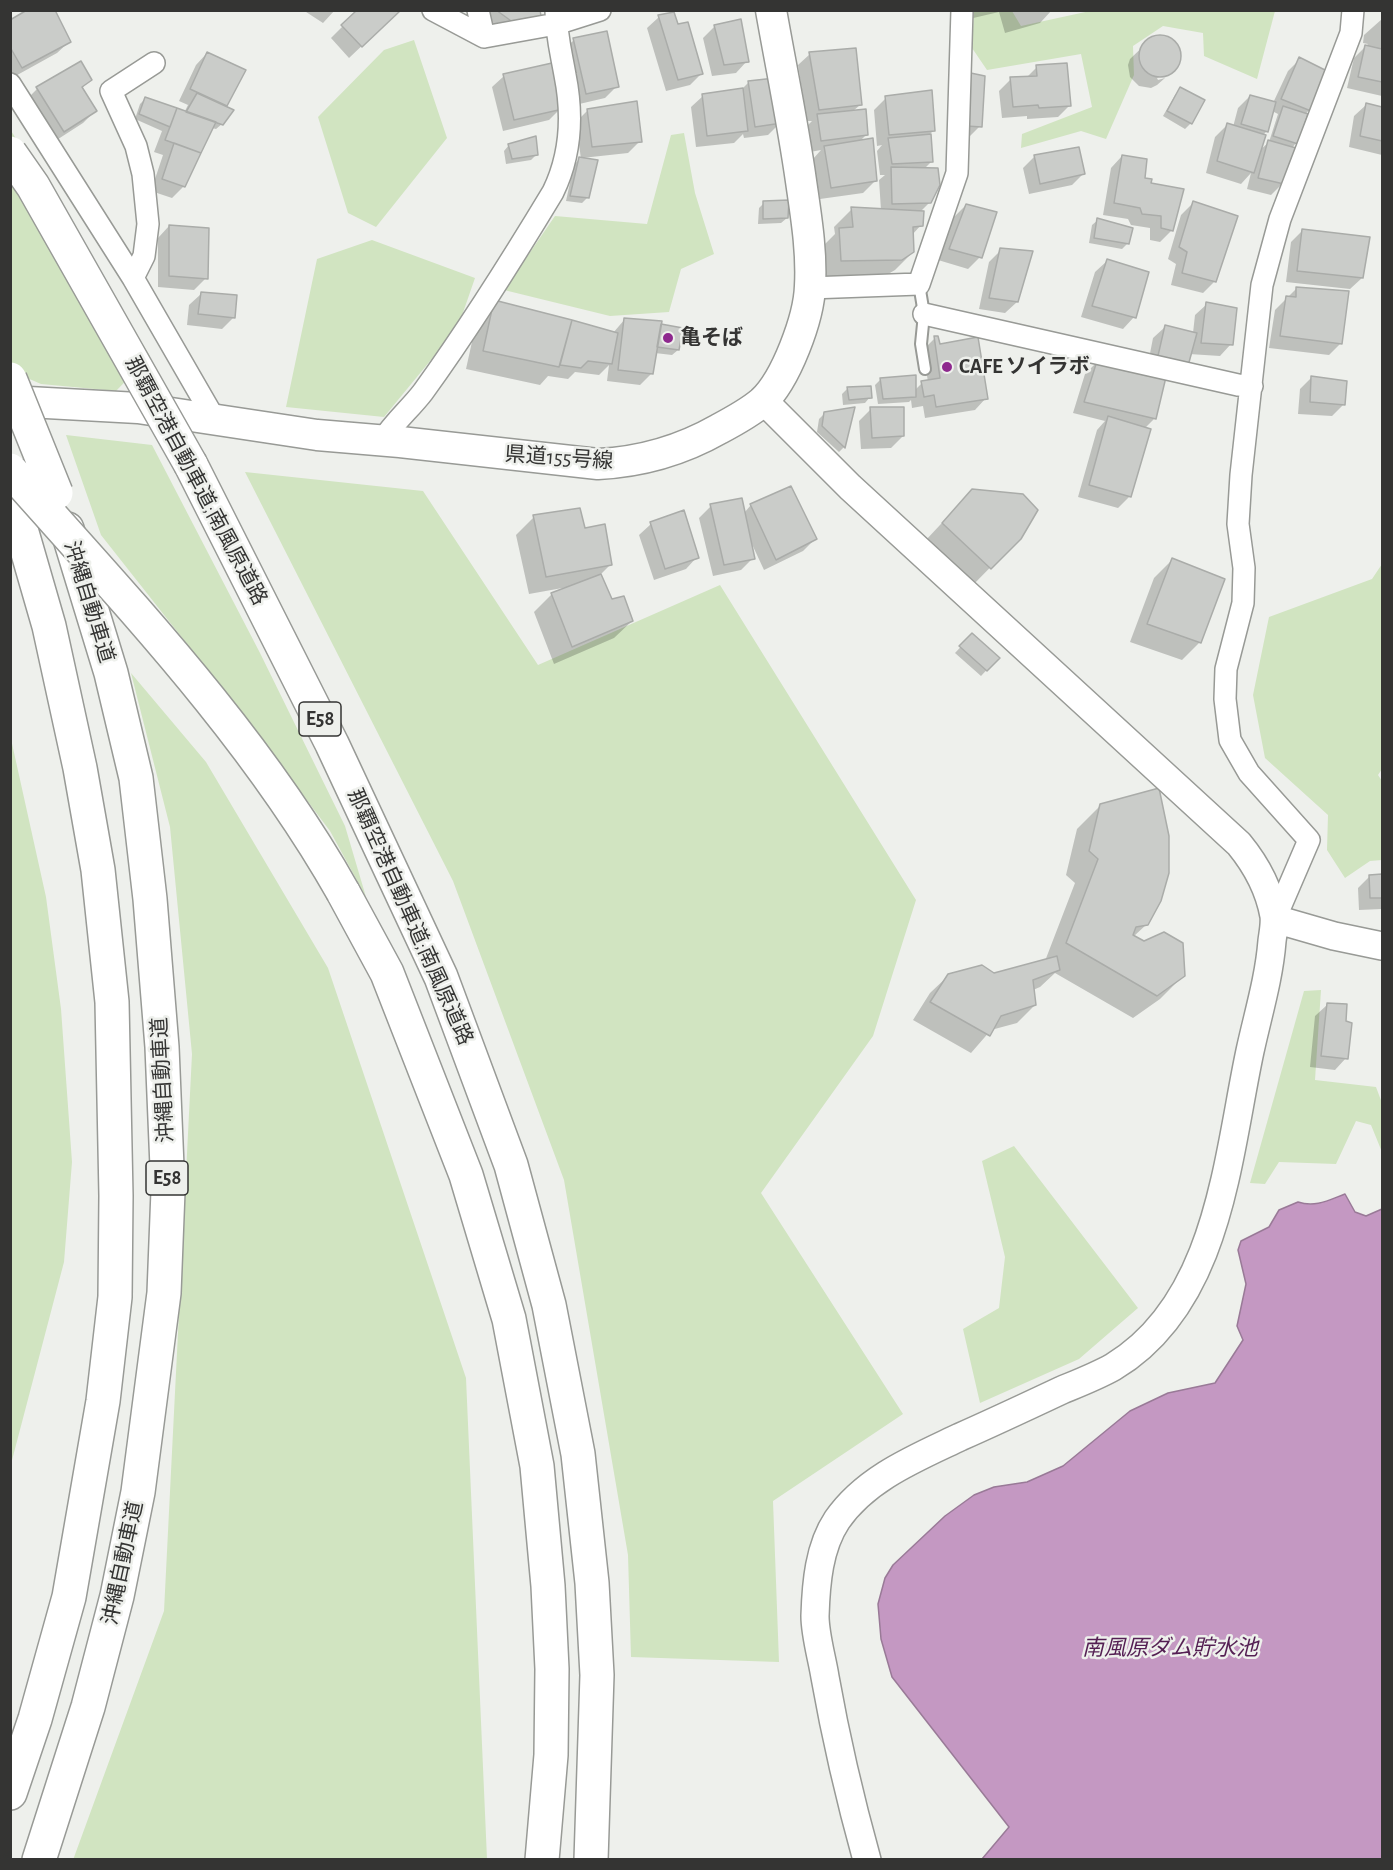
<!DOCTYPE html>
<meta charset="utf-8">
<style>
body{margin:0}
#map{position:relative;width:1393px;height:1870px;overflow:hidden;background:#eef0ec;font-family:"Alegreya Sans",sans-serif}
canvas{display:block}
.frame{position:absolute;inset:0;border:12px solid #343433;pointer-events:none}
</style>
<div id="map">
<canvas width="1393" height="1870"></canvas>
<div class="frame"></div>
</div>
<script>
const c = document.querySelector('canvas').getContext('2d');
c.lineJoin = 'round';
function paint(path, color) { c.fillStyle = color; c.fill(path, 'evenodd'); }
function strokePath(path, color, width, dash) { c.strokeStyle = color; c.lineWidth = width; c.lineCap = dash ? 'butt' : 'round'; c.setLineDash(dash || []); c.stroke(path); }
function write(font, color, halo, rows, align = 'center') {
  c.font = font + ' "Alegreya Sans","Noto Sans JP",sans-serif'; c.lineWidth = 5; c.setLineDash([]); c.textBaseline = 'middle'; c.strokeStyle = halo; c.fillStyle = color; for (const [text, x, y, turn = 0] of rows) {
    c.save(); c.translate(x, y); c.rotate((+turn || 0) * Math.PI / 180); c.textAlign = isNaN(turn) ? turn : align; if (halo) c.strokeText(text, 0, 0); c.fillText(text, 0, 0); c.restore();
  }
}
paint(new Path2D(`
 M974,11H1012L1021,26L1090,11H1275L1257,79L1204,56L1203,33L1163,26L1133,46L1134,75L1106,139L1081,131L1021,148L1022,134L1092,107L1081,54L987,70L972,48Z
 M414,40L447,138L376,227L348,213L318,117L384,50Z
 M10,129L150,356L116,391L41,384L11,371Z
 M684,133L695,193L714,254L681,269L669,312L610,316L504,290L555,216L647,224L671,135Z
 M372,240L475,278L458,327L384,417L286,407L317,259Z
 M66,435L152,445L260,653L345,826L366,897L330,831L239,710L101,535Z
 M245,472L423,491L538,665L720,585L916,900L873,1036L761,1193L903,1414L773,1501L779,1662L631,1657L628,1555L564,1180L453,881Z
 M1382,564V769L1378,775L1382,781V860L1370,861L1345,878L1327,850L1328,815L1265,758L1253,695L1269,617L1372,579Z
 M131,673L206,762L328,968L466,1378L487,1859L73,1860L164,1611L192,1054L170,827Z
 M11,739L46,897L61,1009L72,1162L64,1262L11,1464Z
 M1321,990L1315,1080L1376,1087L1382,1103V1152L1371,1125L1356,1121L1336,1164L1279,1162L1265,1184L1250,1183L1304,991Z
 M1014,1146L1138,1308L1079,1359L980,1403L963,1329L999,1308L1005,1257L982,1161Z`), '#d1e4c1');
const water = new Path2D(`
 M1345,1194L1355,1212L1366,1216L1382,1209V1859H982L1009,1827L892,1677L881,1639L878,1604L885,1578L893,1565L945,1516L974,1495L994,1487L1027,1482L1063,1466L1130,1411L1168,1393L1215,1383L1243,1340L1237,1326L1246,1284L1238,1250L1241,1241L1269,1227L1279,1210L1298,1202C1315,1208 1329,1200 1345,1194Z`);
paint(water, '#c498c2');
strokePath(water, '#997a97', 1.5);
paint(new Path2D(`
 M303,10H335L323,23Z
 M359,10L386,23L349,58L331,38Z
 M480,10H539L501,34L482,21Z
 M967,10H1052L1040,23L1005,33L999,12L969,19Z
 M659,17L702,73L690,85L666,91L647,28Z
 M1382,19V96L1347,88L1354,58L1368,44L1363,43L1364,35Z
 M10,21L69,42L57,53L10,79Z
 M715,26L747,61L736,73L712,76L703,38Z
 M1165,36L1176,44L1180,56L1179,63L1169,73L1157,78L1158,80L1165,78L1157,85L1151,88L1139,86L1130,77L1128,65L1130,59L1152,38Z
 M574,40L617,86L605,98L575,105L562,51Z
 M207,53L226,105L223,107L222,124L216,129L212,128L184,186L172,198L151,191L163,155L154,152L162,131L135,119L140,104L145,99L184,113L188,105L179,101L196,65Z
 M810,54L860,105L853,111L866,135L859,142L875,181L863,193L820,199L813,159L821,150L810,152L806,127L812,121H807L798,65Z
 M1300,59L1327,73L1309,110L1305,115L1296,143L1292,148L1283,183L1271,195L1247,189L1251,173L1241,184L1206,173L1215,137L1227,125L1233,127L1238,108L1250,96L1273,103L1288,71ZM1272,111L1278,114L1269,142L1259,151L1263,135L1266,132Z
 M1037,67L1070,105L1058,117L1027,119V116L1002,118L999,91L1011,79L1026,78Z
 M966,74L980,126L968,138Z
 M504,76L561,108L549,120L503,131L492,87Z
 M90,80L81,89L95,111L83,123L52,143L26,100L37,89Z
 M749,82L780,123L768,135L744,138L743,134L734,143L696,147L691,107L703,96L741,90Z
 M1181,89L1203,101L1191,123L1185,129L1163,116L1175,95Z
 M886,98L934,130L930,134L931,162L924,169L930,202L920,212L921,225L912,235L913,252L895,270L883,277L823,278L821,248L835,234L834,227L852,209L881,210L879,180L885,175H880L877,151L882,145L877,146L874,110Z
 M1366,105L1382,108V155L1349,147L1354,116Z
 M588,110L640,141L628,153L582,158L588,197L582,203L566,201L574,164L581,159L576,122Z
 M509,145L536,155L531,160L506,164L504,151Z
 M1035,156L1083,174L1072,185L1029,194L1023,168Z
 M1122,156L1150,184L1172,230L1160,242L1150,240V228L1131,225L1128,219L1103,215L1111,168Z
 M764,203L787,218L781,223L758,224L759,208Z
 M1193,203L1215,281L1203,293L1171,285L1176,264L1168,259L1181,215Z
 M966,205L980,257L968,269L938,260L954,217Z
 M1098,220L1128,243L1122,249L1089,243L1092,225Z
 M169,226L206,278L194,290L158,287V238Z
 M1303,230L1362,278L1350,289L1286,282L1291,242Z
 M1001,250L1017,302L1005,313L979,309L989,262Z
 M1107,261L1134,317L1123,329L1081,317L1095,272Z
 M1297,288L1341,343L1329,355L1269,348L1275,310Z
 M201,294L234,317L222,329L187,325L189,305Z
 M494,301L613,333L625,319L678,350L672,355L655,353L652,373L640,385L607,381L609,365L599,375L575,372L568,379L548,376L540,385L466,369L477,319Z
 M1207,304L1231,344L1220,356L1189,354L1165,375L1154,419L1144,429L1130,496L1118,508L1078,497L1097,430L1105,421L1073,413L1085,374L1097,362L1146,374L1153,338L1165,327L1193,333L1195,315Z
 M935,338L938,345L986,398L975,410L925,418L923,406L912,408L911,400L909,402L878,404L875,385L881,379L915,390L922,383L928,382L923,350Z
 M1312,377L1344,404L1332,416L1298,414L1300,389Z
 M848,388L870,397L865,403L843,405L842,394Z
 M853,409L844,447L839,452L817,432L819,419L825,413Z
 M871,409L903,436L891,448L861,449L859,421Z
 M751,505L815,539L803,551L764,570L751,542L753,558L741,570L713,576L699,518L711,506L744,513Z
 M955,509L1019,538L972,586L925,541Z
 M534,517L584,529L611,564L600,575L611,601L632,621L614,638L554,664L534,612L552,594L568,587L529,594L516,535Z
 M651,524L697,557L686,569L654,580L639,535Z
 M1172,560L1200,642L1182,660L1130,642L1154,578Z
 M972,635L998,658L981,676L955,653Z
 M1101,805L1147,924L1133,937L1184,975L1160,999L1133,1018L1055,973L1040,987L1033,990L1035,1005L1017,1023L991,1030L971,1053L913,1020L930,993L949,975L994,974L1045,961L1075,883L1066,875L1077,829Z
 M1370,876H1382V909L1359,910L1358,888Z
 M1327,1005L1345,1023L1346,1058L1335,1070L1310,1067L1315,1016Z`), '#0003');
const building = new Path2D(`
 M27,10H55L71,42L22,68L10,47V20Z
 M357,10H399L400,11L362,47L341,25Z
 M496,10H540L541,16L514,23Z
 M674,12L678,24L688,22L703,74L678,80L658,15Z
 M741,19L749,62L724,65L714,25Z
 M607,31L619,87L586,94L573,38Z
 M1139 56a21 21 0 1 1 42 0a21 21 0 1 1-42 0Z
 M1365,45L1382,49V82L1358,77Z
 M856,48L862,105L819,110L809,52Z
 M207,52L246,70L227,106L190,89Z
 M1299,57L1329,72L1311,111L1281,99Z
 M81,61L92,80L82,87L97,111L64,132L36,87Z
 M552,63L563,109L514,120L503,74Z
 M1067,63L1071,106L1039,108L1038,105L1013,107L1010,77L1037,76L1036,65Z
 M966,72L985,76L982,127L966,126Z
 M775,78L782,123L755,127L748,81Z
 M1180,87L1205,100L1192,124L1167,111Z
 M743,88L748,131L707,136L702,94Z
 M932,90L935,131L889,135L885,96Z
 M197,93L234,110L223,125L186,112Z
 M1250,95L1276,102L1268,132L1241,124Z
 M145,97L177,108L170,127L139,114Z
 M637,101L642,142L592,147L587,109Z
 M1366,103L1382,107V141L1360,136Z
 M1283,106L1308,114L1298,144L1273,136Z
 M177,108L216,122L201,153L165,140Z
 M866,109L868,135L821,141L817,114Z
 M1227,123L1266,135L1254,173L1217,161Z
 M931,134L933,162L892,164L888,138Z
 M536,136L538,155L512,159L508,144Z
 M873,138L877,181L831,188L824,146Z
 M1268,140L1296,148L1284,184L1258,178Z
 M174,143L201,153L185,187L162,179Z
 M1079,147L1085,174L1040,184L1034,155Z
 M1122,155L1147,159L1145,178L1152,179L1151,183L1184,189L1173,231L1161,228V216L1142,214L1140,208L1114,203Z
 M579,157L598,160L589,198L570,196Z
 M891,167L938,168L940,185L931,203L892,204Z
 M789,200L788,218L763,219V201Z
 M1193,201L1238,216L1216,282L1182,273L1187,252L1179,247Z
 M966,204L997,212L982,258L949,249Z
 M851,207L924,211L923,226L913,227L914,252L902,260L841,261L839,228L853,227Z
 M1097,218L1133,228L1129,244L1094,238Z
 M169,225L209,228L208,279L169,276Z
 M1302,229L1370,237L1363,278L1297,271Z
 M1000,248L1033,251L1018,302L989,298Z
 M1107,259L1149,272L1136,318L1092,306Z
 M1296,287L1349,291L1342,344L1280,336L1286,296L1296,297Z
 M201,292L237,295L235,318L198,314Z
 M494,300L572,320L559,367L483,351Z
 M1206,302L1237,308L1233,345L1201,343Z
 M624,318L662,321L653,374L618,370Z
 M572,320L618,333L612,364L588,361L581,368L560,365Z
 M661,324L683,328L679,350L657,347Z
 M1165,325L1197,333L1188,366L1157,360Z
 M934,336H938L940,344L978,337L988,399L936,407L934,395L924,397L921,381L940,378Z
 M1097,361L1166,377L1156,419L1084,402Z
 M916,375V397L883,399L880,378Z
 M1311,376L1347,381L1345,405L1310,402Z
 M871,386L872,398L849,400L847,387Z
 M855,407L845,448L822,426L824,412Z
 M870,407H904V436L872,438Z
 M1108,416L1151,429L1131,497L1089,485Z
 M791,486L817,539L776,560L750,504Z
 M972,489L1023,494L1038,510L1021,539L991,569L942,523Z
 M742,498L755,559L724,565L710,504Z
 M580,508L585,528L605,524L612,565L546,577L533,515Z
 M684,510L699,558L665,569L650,522Z
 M1172,558L1225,579L1201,643L1147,624Z
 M601,574L612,599L624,596L633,621L572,647L551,593Z
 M972,633L1000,658L987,671L959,646Z
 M1159,788L1169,836V873L1161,901L1148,925L1136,927L1133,935L1144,941L1164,932L1183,943L1185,976L1157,996L1066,943L1098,859L1089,851L1100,804Z
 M1382,874V898H1370L1369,875Z
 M1057,956L1060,970L1033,980L1036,1005L1001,1016L990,1036L930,1002L948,974L982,965L994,973Z
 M1327,1003L1347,1004L1346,1021L1352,1023L1348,1059L1321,1056Z`);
paint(building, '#caccc9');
strokePath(building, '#aaaca9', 1.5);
const service = new Path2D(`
 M919,284L924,314L921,344L925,369`);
const minor = new Path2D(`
 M433,10L484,37L556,24L600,10
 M478,10L484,37
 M10,84L133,278L215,420
 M133,278L144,256L148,224L143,174L136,146L111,91L154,63
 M810,288L919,284L957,173L962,10
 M924,314L1238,385L1252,386
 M382,441C394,422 410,409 423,392C470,327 512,260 553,192C571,155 573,115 565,75C561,52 556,34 556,10
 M1275,919L1309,840L1249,773L1230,740L1225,699L1226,669L1243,603L1244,568L1238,524L1241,475L1262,285L1280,219L1351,33L1353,10`);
const tertiary = new Path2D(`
 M764,401L850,487L1239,844C1257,866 1269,888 1274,916C1275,924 1273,933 1272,941C1269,979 1258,1014 1250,1051C1227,1159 1219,1303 1113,1367C1097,1376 1079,1383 1062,1390C1028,1406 994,1422 960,1437C916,1458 866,1478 837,1520C819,1547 816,1583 815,1616C815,1635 822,1658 825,1677C836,1739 850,1799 867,1860
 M1275,919L1334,936L1382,946`);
const secondary = new Path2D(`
 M10,401L138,408L317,435L400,442L598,464C641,462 682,450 719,429C734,421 749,413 762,402C786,380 809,318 810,286C812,251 806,216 801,181C793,124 781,67 771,10`);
const motorway = new Path2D(`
 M191,465L332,744L441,977L511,1165L549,1305L578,1454L592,1583L597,1675L591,1860
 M10,491L49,626L80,768L98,870L112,1002L116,1196L115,1297L103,1401L69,1597L35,1719L10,1793
 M343,892L387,973L466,1175L509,1319L537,1466L548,1586L552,1669L551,1755L542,1860
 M39,1860L88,1707L117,1596L138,1492L164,1293L168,1191L162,1047L150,899L136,778L111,673L67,529`);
strokePath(service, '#989a96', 14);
strokePath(minor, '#989a96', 24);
strokePath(tertiary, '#989a96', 30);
strokePath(secondary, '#989a96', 33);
strokePath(motorway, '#989a96', 36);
strokePath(service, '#fff', 10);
strokePath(minor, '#fff', 21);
strokePath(tertiary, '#fff', 27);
strokePath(secondary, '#fff', 30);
strokePath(motorway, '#fff', 33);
const motorwayBridge = new Path2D(`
 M10,153L33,186L191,465
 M10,379L56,493
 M10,470C129,604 255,736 343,892`);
strokePath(motorwayBridge, '#989a96', 36, []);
strokePath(motorwayBridge, '#fff', 33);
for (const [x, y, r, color] of [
 [668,338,6,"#8e288e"],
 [947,367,6,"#8e288e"]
]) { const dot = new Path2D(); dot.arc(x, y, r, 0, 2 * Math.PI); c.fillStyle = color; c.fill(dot); strokePath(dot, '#eef0ec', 2); }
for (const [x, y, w] of [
 [320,719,42],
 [167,1178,42]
]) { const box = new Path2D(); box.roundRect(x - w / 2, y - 17, w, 34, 4.5); c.fillStyle = '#eef0ec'; c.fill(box); strokePath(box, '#343433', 1.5); }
write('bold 20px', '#343433', null, [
 ["E58",320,719],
 ["E58",167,1178]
]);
write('bold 21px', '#343433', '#eef0ec', [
 ["亀そば",680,338],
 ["CAFE ソイラボ",959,367]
], 'left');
write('21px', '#343433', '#eef0ec', [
 ["県道155号線",559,458,4],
 ["那覇空港自動車道;南風原道路",196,481,62],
 ["沖縄自動車道",89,602,73],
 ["那覇空港自動車道;南風原道路",410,917,66],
 ["沖縄自動車道",163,1080,-93],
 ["沖縄自動車道",123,1563,-78]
]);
write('italic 22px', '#541f53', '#eef0ec', [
 ["南風原ダム貯水池",1170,1648]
]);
</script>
